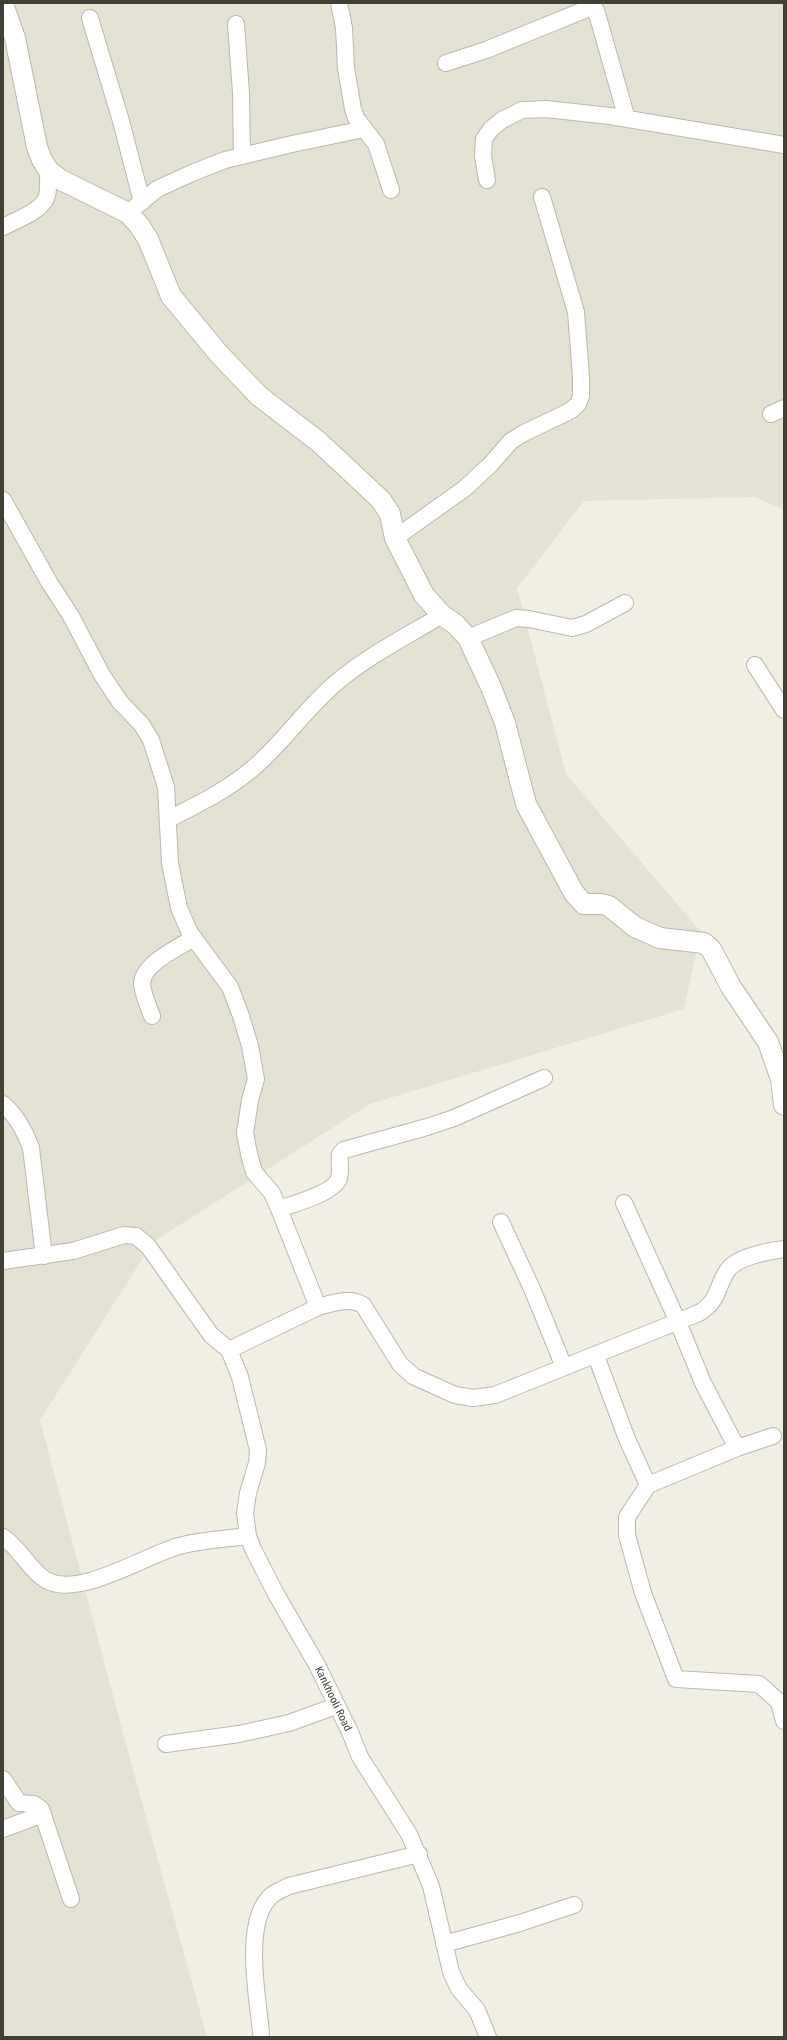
<!DOCTYPE html>
<style>
body{margin:0}
#map{position:relative;width:787px;height:2040px;overflow:hidden;background:#f1efe3;font-family:"Fira Sans Condensed",sans-serif}
canvas{display:block}
.frame{position:absolute;inset:0;border:4px solid #423f34;pointer-events:none}
</style>
<div id="map">
<canvas width="787" height="2040"></canvas>
<div class="frame"></div>
</div>
<script>
const c = document.querySelector('canvas').getContext('2d');
c.lineJoin = 'round';
function paint(path, color) { c.fillStyle = color; c.fill(path, 'evenodd'); }
function strokePath(path, color, width, dash) { c.strokeStyle = color; c.lineWidth = width; c.lineCap = dash ? 'butt' : 'round'; c.setLineDash(dash || []); c.stroke(path); }
function write(font, color, halo, rows, align = 'center') {
  c.font = font + ' "Fira Sans Condensed",sans-serif'; c.lineWidth = 4; c.setLineDash([]); c.textBaseline = 'middle'; c.strokeStyle = halo; c.fillStyle = color; for (const [text, x, y, turn = 0] of rows) {
    c.save(); c.translate(x, y); c.rotate((+turn || 0) * Math.PI / 180); c.textAlign = isNaN(turn) ? turn : align; if (halo) c.strokeText(text, 0, 0); c.fillText(text, 0, 0); c.restore();
  }
}
paint(new Path2D(`
 M3,3H784V510L755,497L584,501L517,588L566,774L701,932L684,1009L370,1104L153,1242L40,1420L127,1748L207,2037H3Z`), '#e4e2d2');
const minor = new Path2D(`
 M339,3L344,28L346,68L353,109L356,118L376,144L391,190
 M593,3L598,17L627,119
 M90,18L121,121L142,202
 M236,24L241,93L242,156
 M446,63L486,50L594,6
 M487,180L483,156L484,139L491,129L502,120L522,110L546,109L610,116L784,145
 M128,213L157,189L192,173L225,160L292,144L364,129
 M3,227C16,220 43,211 47,196C49,188 47,179 49,171
 M771,414L784,408
 M3,500L49,582L71,616L102,675L120,702L142,725L151,740L166,787L170,863L179,908L190,933L230,987L241,1016L250,1046L256,1079L250,1100L245,1133L249,1154L254,1172L272,1193L279,1209L318,1307C333,1303 349,1297 363,1305L400,1364L413,1376L455,1395L473,1398L495,1395L699,1313C719,1301 716,1288 727,1271C736,1257 769,1251 784,1249
 M395,538L464,489L490,465L511,441L524,433L570,411L578,404L581,396V376L576,312L542,197
 M468,638L516,618L529,619L572,628L586,624L625,603
 M755,665L784,710
 M169,819C201,803 235,786 261,761C288,736 309,705 337,682C369,655 407,636 442,615
 M152,1016C148,1006 143,994 142,984C142,964 179,947 194,938
 M3,1104C16,1115 25,1131 31,1148L44,1256
 M624,1203L678,1322L703,1383L737,1448
 M279,1209C293,1204 335,1193 339,1178C341,1171 339,1162 340,1154L344,1150L427,1127L454,1118L544,1078
 M501,1222L533,1291L564,1367
 M3,1261L73,1251L124,1235L136,1236L148,1246L211,1335L229,1350
 M229,1350L240,1377L258,1450L257,1463L248,1493L245,1513L248,1536L253,1549L276,1594L317,1665L350,1732L360,1757L409,1834L431,1886L451,1972L459,1989L477,2010L488,2037
 M229,1350L318,1307
 M596,1356L627,1439L648,1485
 M773,1436L737,1448L648,1485L627,1517V1535L643,1593L676,1679L759,1684L779,1702L784,1721
 M3,1537C20,1548 30,1571 46,1580C78,1599 146,1555 179,1546C201,1540 225,1539 248,1536
 M166,1744L239,1734L289,1723L336,1706
 M3,1779L19,1803L34,1804L41,1809L71,1899
 M3,1829L43,1814
 M444,1944L520,1923L574,1905
 M261,2033C258,1999 242,1920 272,1895C277,1891 283,1889 289,1886L419,1854`);
const tertiary = new Path2D(`
 M3,4L15,38L37,147L42,160L49,171L61,180L128,213L139,225L148,239L171,296L219,354L259,396L319,442L381,500L390,514L395,538L424,595L442,615L455,624L468,638L491,687L505,723L526,804L574,893L584,904H602L609,906L635,927L660,938L704,943L711,949L731,987L768,1042L781,1079L784,1105`);
strokePath(minor, '#bbb8a7', 18);
strokePath(tertiary, '#bbb8a7', 22);
strokePath(minor, '#fff', 16);
strokePath(tertiary, '#fff', 20);
write('11px', '#423f34', '#fff', [
 ["Kankhooli Road",333,1699,64]
]);
</script>
